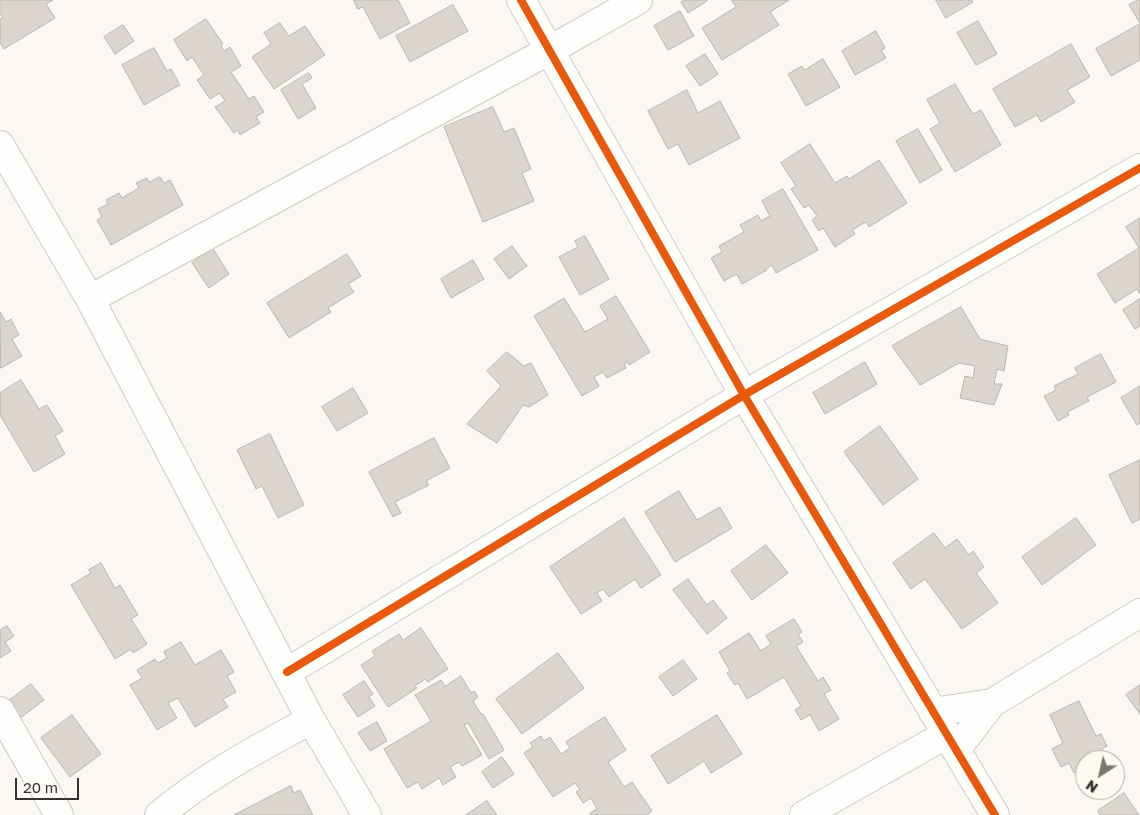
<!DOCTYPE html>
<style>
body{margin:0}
#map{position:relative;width:1140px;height:815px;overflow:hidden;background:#fbf8f4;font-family:"Golos Text",sans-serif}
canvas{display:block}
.north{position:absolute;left:1075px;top:750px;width:50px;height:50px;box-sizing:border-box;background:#fef9f1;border:1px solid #aeaaa3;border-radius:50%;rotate:215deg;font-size:14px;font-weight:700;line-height:20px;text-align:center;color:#36332f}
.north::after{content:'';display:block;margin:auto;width:18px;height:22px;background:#7b7874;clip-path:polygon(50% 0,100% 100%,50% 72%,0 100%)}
.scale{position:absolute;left:15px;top:778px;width:64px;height:22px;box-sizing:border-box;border:2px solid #36332f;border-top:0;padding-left:6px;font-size:15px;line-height:18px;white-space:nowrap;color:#36332f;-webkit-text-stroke:4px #fef9f1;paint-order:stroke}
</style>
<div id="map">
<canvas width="1140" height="815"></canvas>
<div class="north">N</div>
<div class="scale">20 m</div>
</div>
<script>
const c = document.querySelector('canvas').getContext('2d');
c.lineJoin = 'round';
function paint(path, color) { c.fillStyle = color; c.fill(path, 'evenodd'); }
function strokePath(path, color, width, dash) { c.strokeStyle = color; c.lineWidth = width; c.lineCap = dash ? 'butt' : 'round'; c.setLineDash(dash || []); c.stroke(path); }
const building = new Path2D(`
 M0,0H53L46,4L55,18L4,49L0,42V19L3,18L0,14Z
 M354,0H398L410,23L380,39L363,7L358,9Z
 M685,0H707V1L688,13L681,2Z
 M732,0H789L770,12L779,25L722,60L702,28L736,7Z
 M936,0H972L973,2L946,18Z
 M1138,0H1140V23L1129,5Z
 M453,5L468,31L410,62L396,36Z
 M680,11L694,36L668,50L654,26Z
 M206,19L223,44L221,46L224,51L230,47L241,66L231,72L249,99L254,96L264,112L256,117L260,123L240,135L238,130L234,133L215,107L225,101L220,93L210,99L197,80L204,75L192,57L187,61L174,40Z
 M978,21L997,54L976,65L957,33Z
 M280,23L289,36L305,26L325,55L274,89L252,57L271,44L264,33Z
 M1140,24V60L1111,76L1096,49Z
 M123,25L134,41L115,54L104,37Z
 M876,31L885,48L881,50L886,58L855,75L842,51Z
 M1071,44L1090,77L1067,90L1075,102L1041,122L1037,115L1015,127L993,89Z
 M154,48L167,71L171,69L180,85L144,105L122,65Z
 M705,54L718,74L700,86L686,66Z
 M823,59L840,87L806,106L788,74L802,66L804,70Z
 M309,73L312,78L302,84L316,108L298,119L281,90Z
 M955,84L973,114L981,110L1001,145L955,172L930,129L940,123L927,100Z
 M687,90L698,113L720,101L740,138L689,165L678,144L668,149L648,111Z
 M493,107L504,132L514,128L531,169L522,173L534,201L483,222L444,127Z
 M918,129L942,170L920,183L896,141Z
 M810,144L835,183L847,176L849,179L879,160L907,203L869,227L866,222L852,230L855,234L835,247L823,228L819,231L812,220L817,216L809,205L804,208L791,189L796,186L781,163Z
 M160,177L164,183L170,180L183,205L111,245L97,220L102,217L98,209L108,204L106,200L119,193L122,198L139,188L136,183L147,178L149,182Z
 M783,189L818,250L776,273L772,265L766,269L767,270L742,284L737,274L724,281L711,258L722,252L719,246L744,232L740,225L758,215L761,221L770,216L762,201Z
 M1140,218V294L1137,289L1115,303L1097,274L1139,248L1126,227Z
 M585,236L609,279L580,295L559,257L578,247L575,241Z
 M512,246L527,266L509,279L494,259Z
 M213,249L229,274L209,288L192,263Z
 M347,254L361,276L348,284L354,292L328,308L331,312L289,338L267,303Z
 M473,260L484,279L451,298L441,279Z
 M616,296L650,352L629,365L628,362L624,364L626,368L607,378L603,372L594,377L599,386L582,396L534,316L564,298L585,332L608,319L600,306Z
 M1140,299V326L1135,329L1123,310Z
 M961,307L980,339L1008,346L1004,371L997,369L994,384H1002L994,405L960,398L965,376L973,378L975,366L959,363L920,385L892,346Z
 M0,312L6,322L11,319L19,335L12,339L22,356L1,368Z
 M507,352L524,366L531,363L548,395L529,407L523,405L497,443L467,424L501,386L487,371Z
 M1101,354L1116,382L1087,397L1089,401L1067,412L1069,415L1058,421L1044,396L1056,390L1054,386L1078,374L1075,368Z
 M865,362L877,384L825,414L813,393Z
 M21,380L39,409L47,405L63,431L55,436L65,454L34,472L0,415V393Z
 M1140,386V423L1137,425L1121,398Z
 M353,388L368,413L337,431L322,407Z
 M880,426L918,479L883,505L844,452Z
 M270,434L304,505L278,518L262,486L256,489L237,450Z
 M434,438L450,468L426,481L429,485L395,502L401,513L393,517L369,472Z
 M1140,460V519L1132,523L1109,475Z
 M679,491L697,520L720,507L732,528L675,562L645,512Z
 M624,518L661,575L641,588L635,579L609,597L603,589L597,593L602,601L581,614L550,567Z
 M1076,518L1096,545L1042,585L1022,557Z
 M934,533L945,548L957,539L969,555L973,551L984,567L976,573L998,603L962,629L925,579L911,589L893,563Z
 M766,545L788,573L752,600L731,571Z
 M101,563L115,588L120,585L138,615L131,619L147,644L133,653L131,649L115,659L71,585L91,573L89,570Z
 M688,579L707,605L713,600L727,618L707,634L673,590Z
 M794,619L802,632L798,634L803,642L796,646L818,681L823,677L831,690L824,694L839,719L819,731L810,715L801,720L795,710L801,706L784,677L747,699L738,683L735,685L727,673L730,671L719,652L749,633L761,651L771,644L766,636Z
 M7,626L14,636L5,642L11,651L0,658V630Z
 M421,628L448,669L428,682L425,679L415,686L417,688L388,707L361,665L375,656L372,651L399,634L403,640Z
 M181,642L195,665L221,650L234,672L227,676L236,692L223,699L228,707L195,727L178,698L168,703L177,718L157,730L130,685L142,678L137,670L155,659L158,663L167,658L164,652Z
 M558,653L584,688L522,734L496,699Z
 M683,660L697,679L673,696L659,677Z
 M461,676L471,693L474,691L478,697L473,701L481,714H483L504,750L489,759L468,723L464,725L482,755L462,766L459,762L450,767L456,777L443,785L439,778L422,789L418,782L407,788L384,749L431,721L415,695L441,680L445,686Z
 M364,681L373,694L369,697L375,706L358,717L343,695Z
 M31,684L44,700L19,719L6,703Z
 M1140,685V714L1126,695Z
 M1079,701L1096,736L1101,734L1107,746L1102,749L1106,758L1101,760H1085V768L1074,773L1069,763L1061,767L1052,749L1063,743L1050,715Z
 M72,715L101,754L70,777L41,738Z
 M717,715L742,754L711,773L704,761L668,784L651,756Z
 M605,717L626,750L608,762L624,787L632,782L652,811L646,815H591L590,813L597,809L591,798L583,803L576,792L580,790L575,783L553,797L524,753L533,747L530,743L541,736L544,741L550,737L561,754L570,748L566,742Z
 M377,722L387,741L370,751L358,733Z
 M502,757L514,774L493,788L482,772Z
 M291,786L294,793L300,790L313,815H234Z
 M1124,793L1139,815H1100L1098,811Z
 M487,801L497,815H466Z`);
paint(building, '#dbd5ce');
strokePath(building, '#b8b5b2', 1);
const minor = new Path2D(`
 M521,0L744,395L995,815
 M0,145L90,299L311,720L367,815
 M90,299L550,50L638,0
 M287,672L744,395L1140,168
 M0,711L59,815
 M933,712L992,703
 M956,750L992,703L1140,613
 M159,815C205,777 258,748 311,720
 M804,815L947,734`);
strokePath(minor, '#cdcbc7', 30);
strokePath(minor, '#fefefd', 28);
strokePath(new Path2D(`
 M521,0L744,395L995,815
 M287,672L744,395L1140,168`), '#e8590c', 8);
</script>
